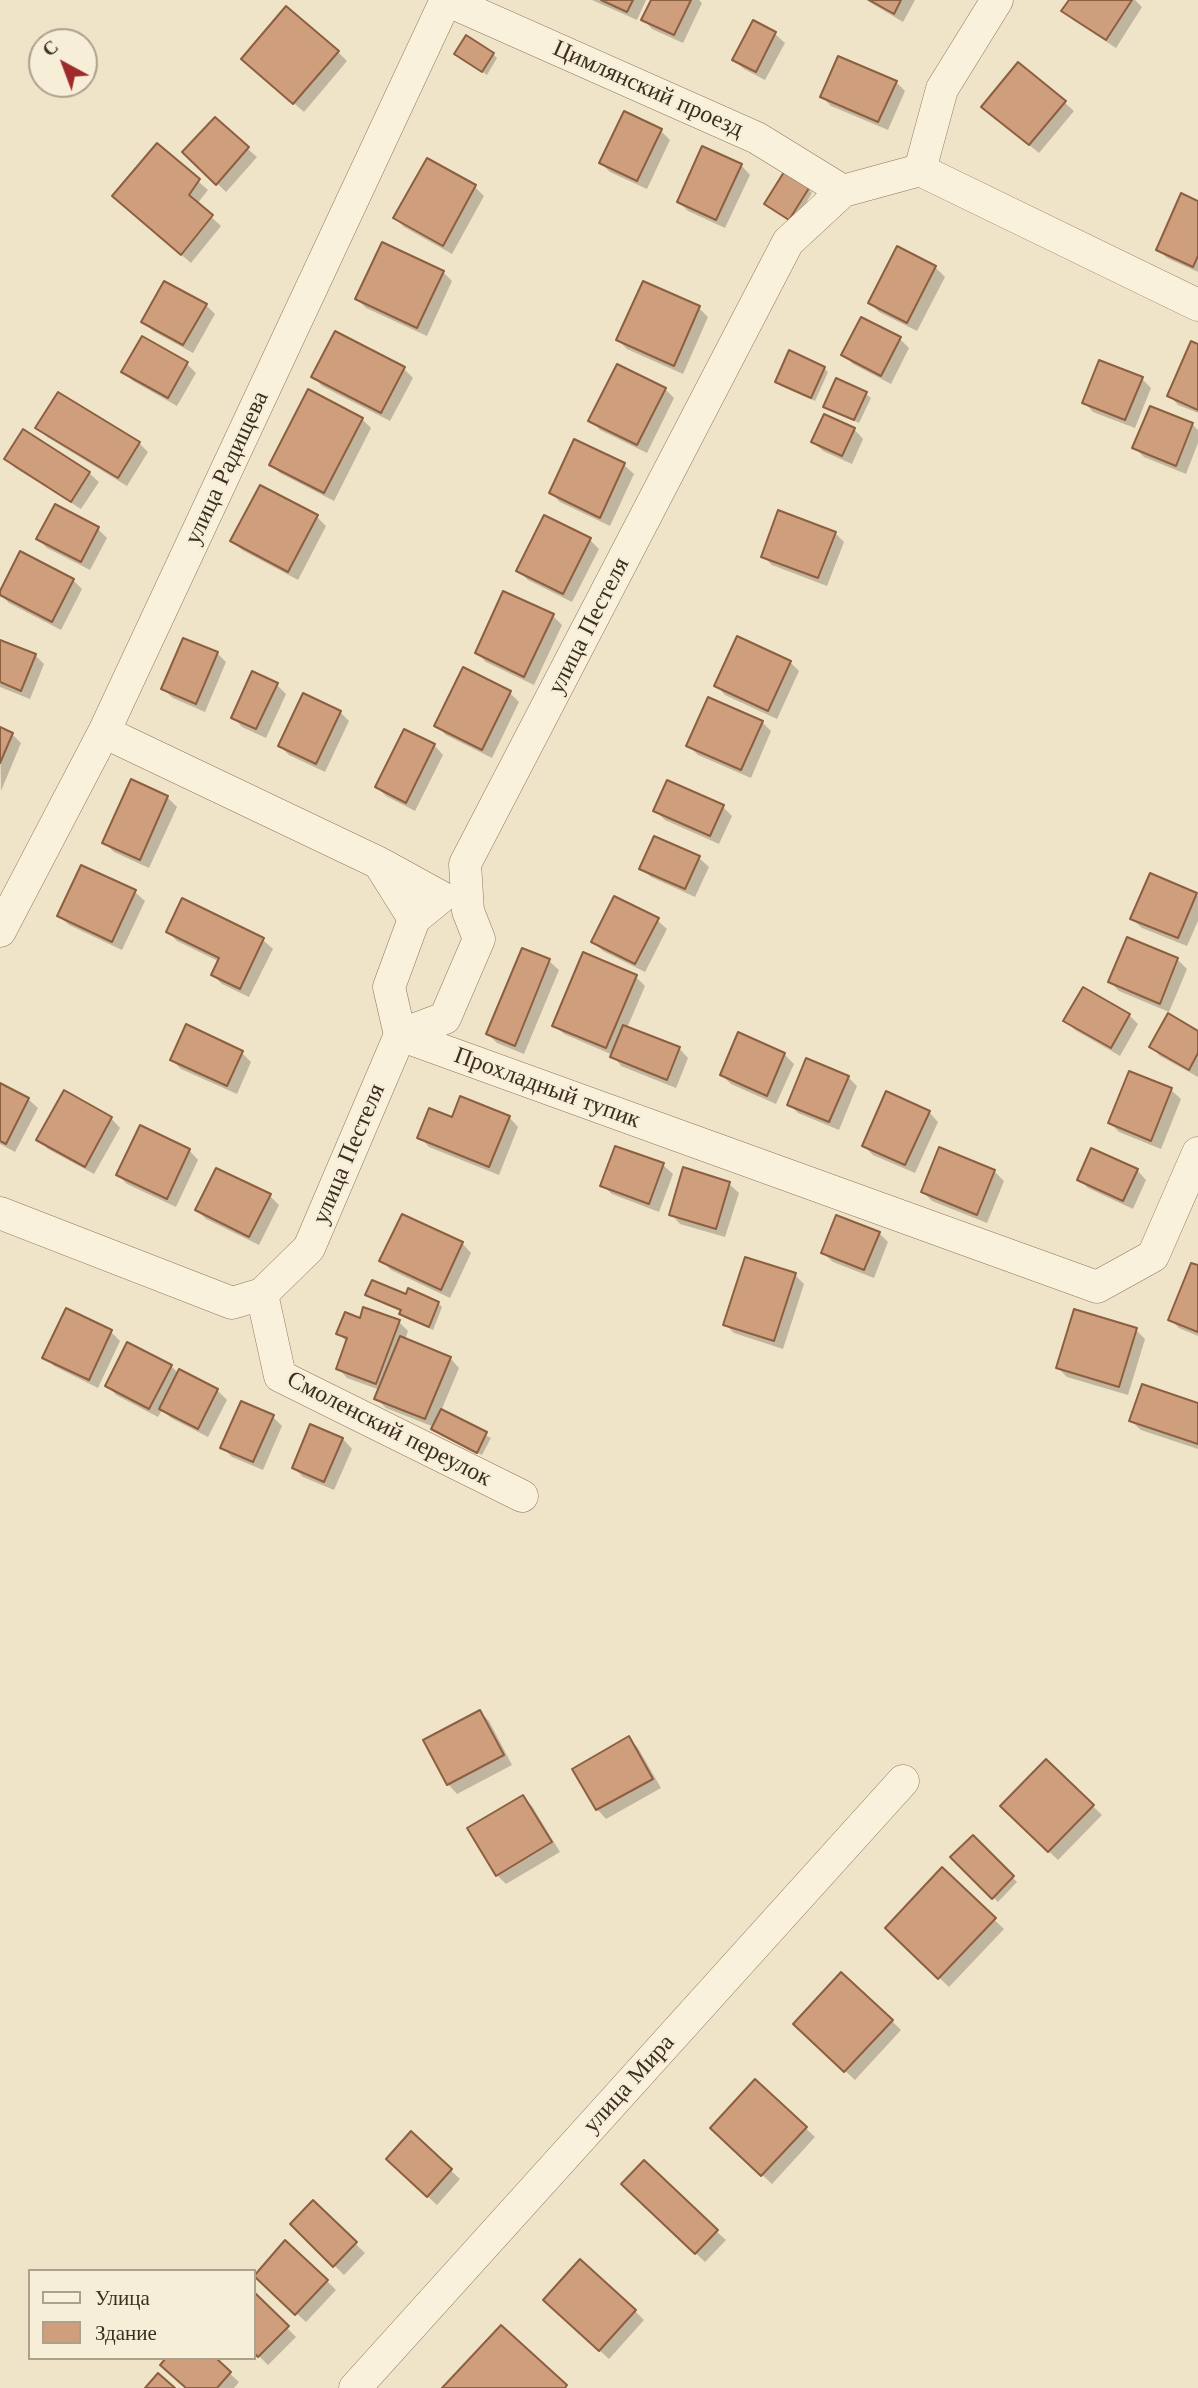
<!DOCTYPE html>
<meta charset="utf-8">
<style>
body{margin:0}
#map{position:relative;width:1198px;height:2388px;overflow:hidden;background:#f0e4c8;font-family:"Libre Baskerville",serif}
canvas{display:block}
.legend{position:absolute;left:28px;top:2269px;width:228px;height:91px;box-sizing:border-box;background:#f7eed8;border:2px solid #ada18e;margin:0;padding:9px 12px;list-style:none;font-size:21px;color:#3d2e20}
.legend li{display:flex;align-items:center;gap:14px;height:35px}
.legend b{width:35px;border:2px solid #ada18e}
.north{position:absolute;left:28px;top:28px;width:70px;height:70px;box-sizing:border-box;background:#f7eed8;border:2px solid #ada18e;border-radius:50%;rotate:319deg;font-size:19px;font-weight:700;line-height:28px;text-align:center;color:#3d2e20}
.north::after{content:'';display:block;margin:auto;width:24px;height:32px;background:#9e2a2b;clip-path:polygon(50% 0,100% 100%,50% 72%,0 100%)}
</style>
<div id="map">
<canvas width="1198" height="2388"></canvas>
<ul class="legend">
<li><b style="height:9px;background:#faf1dc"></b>Улица</li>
<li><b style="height:19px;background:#cf9f7d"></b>Здание</li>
</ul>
<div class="north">С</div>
</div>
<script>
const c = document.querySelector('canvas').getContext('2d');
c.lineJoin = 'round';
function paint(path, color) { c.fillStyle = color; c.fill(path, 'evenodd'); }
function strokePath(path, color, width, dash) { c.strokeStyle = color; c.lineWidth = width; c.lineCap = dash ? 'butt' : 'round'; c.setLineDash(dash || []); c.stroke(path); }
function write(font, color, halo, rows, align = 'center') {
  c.font = font + ' "Libre Baskerville",serif'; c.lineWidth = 5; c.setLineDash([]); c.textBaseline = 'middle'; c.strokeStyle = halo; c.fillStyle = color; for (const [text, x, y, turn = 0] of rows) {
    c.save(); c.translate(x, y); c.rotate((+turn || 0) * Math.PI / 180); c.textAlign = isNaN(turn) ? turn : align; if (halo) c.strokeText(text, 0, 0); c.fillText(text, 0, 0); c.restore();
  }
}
paint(new Path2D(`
 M592,0H646L637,20Z
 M653,0H699L702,3L683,43L652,29L643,19Z
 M866,0H915L903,22Z
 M1071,0H1135L1142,7L1116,48L1073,20L1064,11Z
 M753,22L775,34L785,43L765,80L744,69L734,60Z
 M338,52L347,61L304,112L253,68Z
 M456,54H493L497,58L487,75Z
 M896,82L905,91L888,130L831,106L822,97Z
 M1064,102L1074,111L1039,153L993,116Z
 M215,120L257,157L226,192L185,152Z
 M661,131L670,140L647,189L610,172L601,163Z
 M157,145L208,190L197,204L221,226L191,263L123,205Z
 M427,160L475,187L484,196L452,254L404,227L395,218Z
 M741,165L750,175L725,228L688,211L679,202Z
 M808,189L812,193L794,223L766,204Z
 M1198,203V272L1167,258L1158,249Z
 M897,248L935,267L945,277L917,331L879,312L870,303Z
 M443,272L452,281L427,336L366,308L357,299Z
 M206,305L215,314L193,353L153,331L143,322Z
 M699,308L708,317L683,374L627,349L618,340Z
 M900,339L909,348L891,384L853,364L844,355Z
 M1198,346V413L1178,405L1169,395Z
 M187,364L196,373L177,406L133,381L123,372Z
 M824,368L828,372L815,401L781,386L777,381Z
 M404,369L413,378L390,421L322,386L313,376Z
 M1142,379L1151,388L1135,428L1093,412L1084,402Z
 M837,380L866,394L871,398L859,423L830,410L825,406Z
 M665,389L674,398L647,453L600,430L591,420Z
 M362,419L371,428L334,501L280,473L271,464Z
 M1192,424L1198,430V443L1186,474L1144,457L1135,448Z
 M38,428L139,443L148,452L127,486L47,437Z
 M854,429L863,439L852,464L823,451L813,442Z
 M23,432L89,473L99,482L81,509L15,468L6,458Z
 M574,442L624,465L634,474L610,526L560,502L551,493Z
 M261,487L317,517L326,526L298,580L242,550L232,541Z
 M55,506L98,529L107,538L90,570L47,548L38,539Z
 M835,533L844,542L827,586L772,565L763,556Z
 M590,540L599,549L572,602L528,580L518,571Z
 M73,580L82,589L61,630L9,603L0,594Z
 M553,616L562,625L534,685L486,662L477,653Z
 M0,641L35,655L44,664L30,699L0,687Z
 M217,653L226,662L205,712L173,698L163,689Z
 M790,662L799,671L777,719L725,695L716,685Z
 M277,685L286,694L266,738L242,727L233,717Z
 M510,693L519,702L492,758L446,735L436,725Z
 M340,712L349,721L325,772L289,755L280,746Z
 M762,722L771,731L751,778L698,755L688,745Z
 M0,729L12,734L21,743L1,791Z
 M434,745L443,755L415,811L386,796L377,787Z
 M167,797L177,807L149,868L114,852L105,843Z
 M723,807L732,816L719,844L665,820L655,810Z
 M655,838L699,858L709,867L695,897L651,877L641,868Z
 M135,892L145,901L122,950L69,925L59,916Z
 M1196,894L1198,896V921L1187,946L1142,928L1132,919Z
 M183,901L263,940L273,949L249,997L222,984L213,975L220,962L177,941L168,932Z
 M657,920L667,929L645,972L603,951L593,942Z
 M523,950L549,961L559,970L524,1054L497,1043L488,1034Z
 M1177,959L1187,969L1169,1012L1119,991L1110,982Z
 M636,977L645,986L627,1028L679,1048L688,1058L676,1088L621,1066L613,1055L564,1034L554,1025Z
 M1129,1015L1138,1024L1120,1056L1075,1030L1066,1021Z
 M1198,1033V1077L1160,1056L1151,1047Z
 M242,1053L251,1062L237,1094L181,1069L172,1060Z
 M784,1054L794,1064L776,1104L731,1084L722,1075Z
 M1130,1073L1171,1090L1181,1099L1161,1149L1119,1132L1110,1123Z
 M848,1077L857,1086L839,1130L798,1113L789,1104Z
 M0,1085L28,1099L38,1108L15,1152L0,1144Z
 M929,1112L938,1122L915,1173L873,1155L864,1146Z
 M509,1117L518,1127L499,1175L429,1147L420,1137L453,1119Z
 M111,1118L120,1128L94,1174L48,1149L38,1139Z
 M189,1150L198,1160L176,1207L127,1184L118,1175Z
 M940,1150L994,1171L1004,1181L987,1223L932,1201L923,1192Z
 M663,1165L673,1174L659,1212L612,1194L602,1185Z
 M1137,1170L1146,1180L1133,1209L1088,1188L1079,1179Z
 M729,1184L739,1193L725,1237L680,1224L671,1214Z
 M270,1196L279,1205L259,1245L206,1219L197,1210Z
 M879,1233L888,1242L874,1278L833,1262L823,1253Z
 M462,1243L471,1253L450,1298L391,1270L382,1261Z
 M1198,1267V1336L1179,1328L1170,1319Z
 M795,1275L804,1284L783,1349L734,1333L725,1324Z
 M367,1295L407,1296L438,1303L442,1307L433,1330L405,1318L401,1314L402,1312L372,1299Z
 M361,1320L399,1322L408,1331L405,1340L450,1358L459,1368L441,1411L491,1438L482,1455L437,1433L434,1427L386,1408L376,1398L380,1390L347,1378L338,1368L348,1343L339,1334Z
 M1136,1330L1145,1339L1128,1395L1067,1377L1058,1368Z
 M111,1332L120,1341L98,1388L54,1366L45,1357Z
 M171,1366L179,1374L180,1371L217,1390L227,1400L208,1437L171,1418L162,1410L158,1417L116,1395L107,1385Z
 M1198,1405V1449L1141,1430L1131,1421Z
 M273,1417L282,1426L263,1470L232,1457L222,1447Z
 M311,1426L343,1439L352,1449L334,1490L303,1477L294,1468Z
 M480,1712L489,1721L512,1765L457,1794L448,1784L425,1740Z
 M629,1738L638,1748L661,1788L606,1819L597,1809Z
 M1046,1761L1102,1815L1058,1860L1002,1806Z
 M523,1797L532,1806L560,1852L506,1884L497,1875Z
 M973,1838L1017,1882L998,1902L953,1857Z
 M942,1870L1004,1929L949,1987L887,1928Z
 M892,2021L901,2030L855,2080L795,2024Z
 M756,2081L815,2137L772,2184L722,2137Z
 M411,2133L460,2179L437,2205L397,2168Z
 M623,2184L716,2231L726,2240L705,2262Z
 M313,2202L365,2253L344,2275L292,2224Z
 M327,2281L336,2290L306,2322L264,2284Z
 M254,2294L296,2337L268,2365L254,2351Z
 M554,2309L635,2311L644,2320L609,2359Z
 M213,2358L239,2382L234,2388H188Z`), '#0003');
const building = new Path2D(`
 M601,0H633L627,12Z
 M651,0H691L674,35L641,20Z
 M869,0H901L894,14Z
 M1069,0H1132L1106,40L1061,11Z
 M286,6L339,51L293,104L241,59Z
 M753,20L776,32L756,72L732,60Z
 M466,35L494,53L482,72L454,54Z
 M838,56L897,81L878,122L820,97Z
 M1018,62L1066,101L1029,145L981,107Z
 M624,111L662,129L637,181L599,163Z
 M215,117L249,147L216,185L182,152Z
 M157,143L200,179L189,195L213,215L181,255L112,196Z
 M702,146L742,164L716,220L677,202Z
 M427,158L476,185L443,246L393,218Z
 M784,172L809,188L789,220L764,204Z
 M1181,193L1198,201V256L1193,267L1156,250Z
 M382,242L444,271L417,328L355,299Z
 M897,246L936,266L907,323L868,303Z
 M164,281L207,304L183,345L141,322Z
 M643,281L700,306L674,366L616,340Z
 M861,317L901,337L881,376L841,355Z
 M335,331L405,367L381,413L311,377Z
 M142,336L188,362L168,398L121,372Z
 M1191,341L1198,344V410L1167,396Z
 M789,350L825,367L811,398L775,382Z
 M1099,360L1143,377L1125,420L1082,403Z
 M617,364L666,388L637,445L588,421Z
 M836,378L867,392L854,420L823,407Z
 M308,389L363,418L324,493L269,465Z
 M58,392L140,442L118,478L35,428Z
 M1150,406L1193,423L1176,466L1132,448Z
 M824,414L855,428L842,456L811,442Z
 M23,429L90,472L71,502L4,459Z
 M574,439L625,463L600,518L549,493Z
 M260,485L318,515L288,572L230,541Z
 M55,504L99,527L81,562L36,539Z
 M778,510L836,532L818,578L761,557Z
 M544,515L591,538L563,594L516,571Z
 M20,551L74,579L52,622L0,595V591Z
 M503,591L554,614L524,677L475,653Z
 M737,636L791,661L768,711L714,686Z
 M183,638L218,652L196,704L161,689Z
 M0,640L36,654L21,691L0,682Z
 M463,667L511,691L482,750L434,726Z
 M252,671L278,683L256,729L231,718Z
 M303,693L341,711L316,764L278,746Z
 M708,697L763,721L741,770L686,746Z
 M0,727L13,733L0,763Z
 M404,729L435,744L406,803L375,787Z
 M131,779L168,796L140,860L102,843Z
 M667,780L724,805L710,836L653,811Z
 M654,836L700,856L685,889L639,869Z
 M81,865L136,890L112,942L57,916Z
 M1150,873L1197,893L1178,938L1130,919Z
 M614,896L659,918L635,964L591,942Z
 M182,898L264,938L240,989L211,975L219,958L166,932Z
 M1127,937L1178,958L1160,1004L1108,982Z
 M522,948L550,959L515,1046L486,1034Z
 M583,952L637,975L606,1048L552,1026Z
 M1083,987L1130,1014L1111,1048L1063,1021Z
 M1168,1013L1198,1031V1053L1189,1070L1149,1047Z
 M186,1024L243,1051L227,1086L170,1060Z
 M623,1025L680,1047L667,1080L610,1057Z
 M738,1032L785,1053L767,1096L720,1075Z
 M806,1058L849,1076L829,1122L787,1105Z
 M1129,1071L1172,1088L1151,1141L1108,1123Z
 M0,1083L29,1098L6,1144L0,1141Z
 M64,1090L112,1117L85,1167L36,1140Z
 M886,1091L930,1111L905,1165L862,1146Z
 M460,1096L510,1116L489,1167L417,1138L429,1108L452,1117Z
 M140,1125L190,1149L167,1199L116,1175Z
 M615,1146L664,1163L649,1204L600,1186Z
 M939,1147L995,1170L977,1215L921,1192Z
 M1091,1148L1138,1169L1123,1201L1077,1180Z
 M683,1167L730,1182L716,1229L669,1215Z
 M216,1168L271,1194L249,1237L195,1210Z
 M402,1214L463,1242L441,1290L379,1261Z
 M836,1215L880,1232L864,1270L821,1253Z
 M745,1257L796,1273L774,1341L723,1325Z
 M1191,1263L1198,1265V1332L1168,1320Z
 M372,1280L406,1294L408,1288L439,1302L429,1327L399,1314L401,1310L365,1295Z
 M363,1307L400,1320L376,1384L336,1369L347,1338L336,1334L345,1312L360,1318Z
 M66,1308L112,1330L89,1380L42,1358Z
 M1074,1309L1137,1328L1119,1387L1056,1368Z
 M400,1336L451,1357L425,1419L374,1399Z
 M127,1342L172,1365L149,1409L105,1386Z
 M179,1369L218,1389L198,1429L159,1409Z
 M1142,1384L1198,1403V1444L1129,1421Z
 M241,1401L274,1415L253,1462L220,1448Z
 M441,1409L487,1432L477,1453L431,1429Z
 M310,1424L343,1438L324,1482L292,1468Z
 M480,1710L504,1755L447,1785L423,1740Z
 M629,1736L653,1779L596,1810L572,1769Z
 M1046,1759L1094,1805L1048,1852L1000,1806Z
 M523,1795L552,1842L496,1876L467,1828Z
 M973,1835L1014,1876L992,1899L950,1857Z
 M942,1867L996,1918L938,1979L885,1928Z
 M841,1972L893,2020L844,2072L793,2024Z
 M755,2079L807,2127L761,2176L710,2128Z
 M411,2131L452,2169L427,2197L386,2159Z
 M644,2160L718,2230L695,2254L621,2184Z
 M313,2200L357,2242L333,2267L290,2224Z
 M285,2240L328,2280L295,2315L254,2276Z
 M580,2259L636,2310L599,2351L543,2300Z
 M254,2292L289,2326L258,2357L254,2353Z
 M501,2325L567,2385L565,2388H442Z
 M166,2358H216L231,2372L217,2388H186L160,2365Z
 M158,2373L175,2388H145Z`);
paint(building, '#cf9f7d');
strokePath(building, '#8d5f41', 2);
const street = new Path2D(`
 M446,0L757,138L843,191
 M920,170L1198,305
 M104,732L379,863L414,919L389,987L400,1035L1097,1287L1153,1256L1198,1153
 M381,864L441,897L414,919
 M0,931L104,732L446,0
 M0,1213L232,1303L262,1294L280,1376L522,1496
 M262,1294L309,1248L400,1035L445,1018L479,939L468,911L465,864L788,242L843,191L920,170L942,89L997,0
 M355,2388L903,1781`);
strokePath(street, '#8d765c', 33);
strokePath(street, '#faf1dc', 32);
write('24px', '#3d2e20', '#f7eed8', [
 ["Цимлянский проезд",648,89,24],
 ["улица Радищева",227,468,-65],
 ["улица Пестеля",589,626,-63],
 ["Прохладный тупик",547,1088,20],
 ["улица Пестеля",349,1154,-67],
 ["Смоленский переулок",389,1429,27],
 ["улица Мира",629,2084,-48]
]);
</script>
